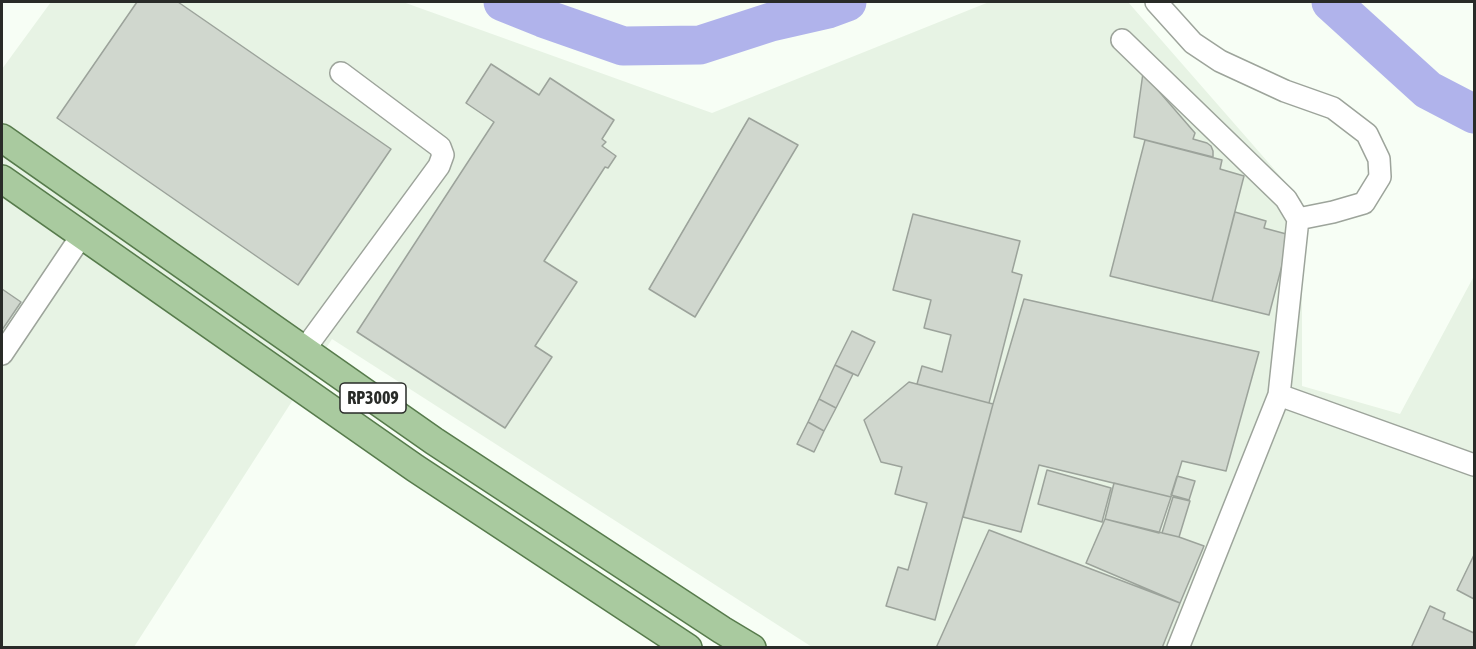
<!DOCTYPE html>
<style>
body{margin:0}
#map{position:relative;width:1476px;height:649px;overflow:hidden;background:#f7fef5;font-family:"Asap Condensed",sans-serif}
canvas{display:block}
.frame{position:absolute;inset:0;border:3px solid #292b28;pointer-events:none}
</style>
<div id="map">
<canvas width="1476" height="649"></canvas>
<div class="frame"></div>
</div>
<script>
const c = document.querySelector('canvas').getContext('2d');
c.lineJoin = 'round';
function paint(path, color) { c.fillStyle = color; c.fill(path, 'evenodd'); }
function strokePath(path, color, width, dash) { c.strokeStyle = color; c.lineWidth = width; c.lineCap = dash ? 'butt' : 'round'; c.setLineDash(dash || []); c.stroke(path); }
function write(font, color, halo, rows, align = 'center') {
  c.font = font + ' "Asap Condensed",sans-serif'; c.lineWidth = 5; c.setLineDash([]); c.textBaseline = 'middle'; c.strokeStyle = halo; c.fillStyle = color; for (const [text, x, y, turn = 0] of rows) {
    c.save(); c.translate(x, y); c.rotate((+turn || 0) * Math.PI / 180); c.textAlign = isNaN(turn) ? turn : align; if (halo) c.strokeText(text, 0, 0); c.fillText(text, 0, 0); c.restore();
  }
}
paint(new Path2D(`
 M51,2H403L712,113L989,2H1128L1302,201V386L1400,414L1474,276V647H812L332,339L134,647L2,648V69Z`), '#e7f3e4');
strokePath(new Path2D(`
 M503,2L543,18L623,46L700,45L771,22L828,9L847,2
 M1331,2L1428,90L1474,114`), '#b0b3eb', 39);
const building = new Path2D(`
 M137,2H178L391,149L298,285L57,118Z
 M491,64L539,95L550,78L614,120L602,139L606,142L602,146L616,156L608,168L605,167L544,261L577,282L535,346L552,357L505,428L357,332L494,122L466,103Z
 M1143,73L1195,133L1193,139L1207,143L1211,146L1213,151V157L1134,137Z
 M749,118L798,145L695,317L649,289Z
 M1145,140L1222,160L1220,169L1244,176L1212,301L1110,276Z
 M1235,212L1266,221L1264,228L1290,235L1269,315L1212,301Z
 M913,214L1020,241L1012,272L1022,275L989,403L917,384L922,366L942,372L951,335L924,328L931,300L893,290Z
 M2,289L21,302L2,330Z
 M1024,299L1259,352L1226,471L1182,461L1171,497L1039,465L1021,532L963,517L993,404Z
 M852,331L875,342L858,376L835,365Z
 M835,365L853,374L836,408L819,399Z
 M909,382L993,404L935,620L886,606L898,567L908,570L927,503L895,494L902,467L881,462L864,420Z
 M819,399L836,408L824,431L808,422Z
 M808,422L824,431L814,452L797,444Z
 M1047,470L1111,488L1102,522L1038,504Z
 M1177,476L1195,481L1189,500L1171,495Z
 M1114,483L1171,497L1159,533L1105,519Z
 M1173,497L1190,501L1179,537L1162,533Z
 M1105,519L1179,537L1204,546L1180,603L1086,563Z
 M989,530L1180,603L1162,648H936Z
 M1474,555V599L1457,590Z
 M1430,606L1445,613L1443,619L1474,633V648H1411Z`);
paint(building, '#d0d7ce');
strokePath(building, '#9ca39b', 1.5);
const minor = new Path2D(`
 M1156,2L1193,43L1220,61L1285,91L1333,108L1367,134L1379,159L1380,177L1364,203L1333,212L1298,219
 M1122,40L1286,199L1298,219L1279,395
 M304,350L439,166L443,155L440,147L341,73
 M2,354L82,235
 M1178,648L1279,395L1474,465`);
const major = new Path2D(`
 M2,138L434,441L722,630L752,648
 M2,179L415,468L688,648`);
strokePath(minor, '#9da49b', 24);
strokePath(major, '#577b4c', 30);
strokePath(minor, '#fff', 21);
strokePath(major, '#a9ca9f', 27);
for (const [x, y, w] of [
 [373,398,66]
]) { const box = new Path2D(); box.roundRect(x - w / 2, y - 15, w, 30, 4.5); c.fillStyle = '#fff'; c.fill(box); strokePath(box, '#292b28', 1.5); }
write('bold 18px', '#292b28', null, [
 ["RP3009",373,398]
]);
</script>
